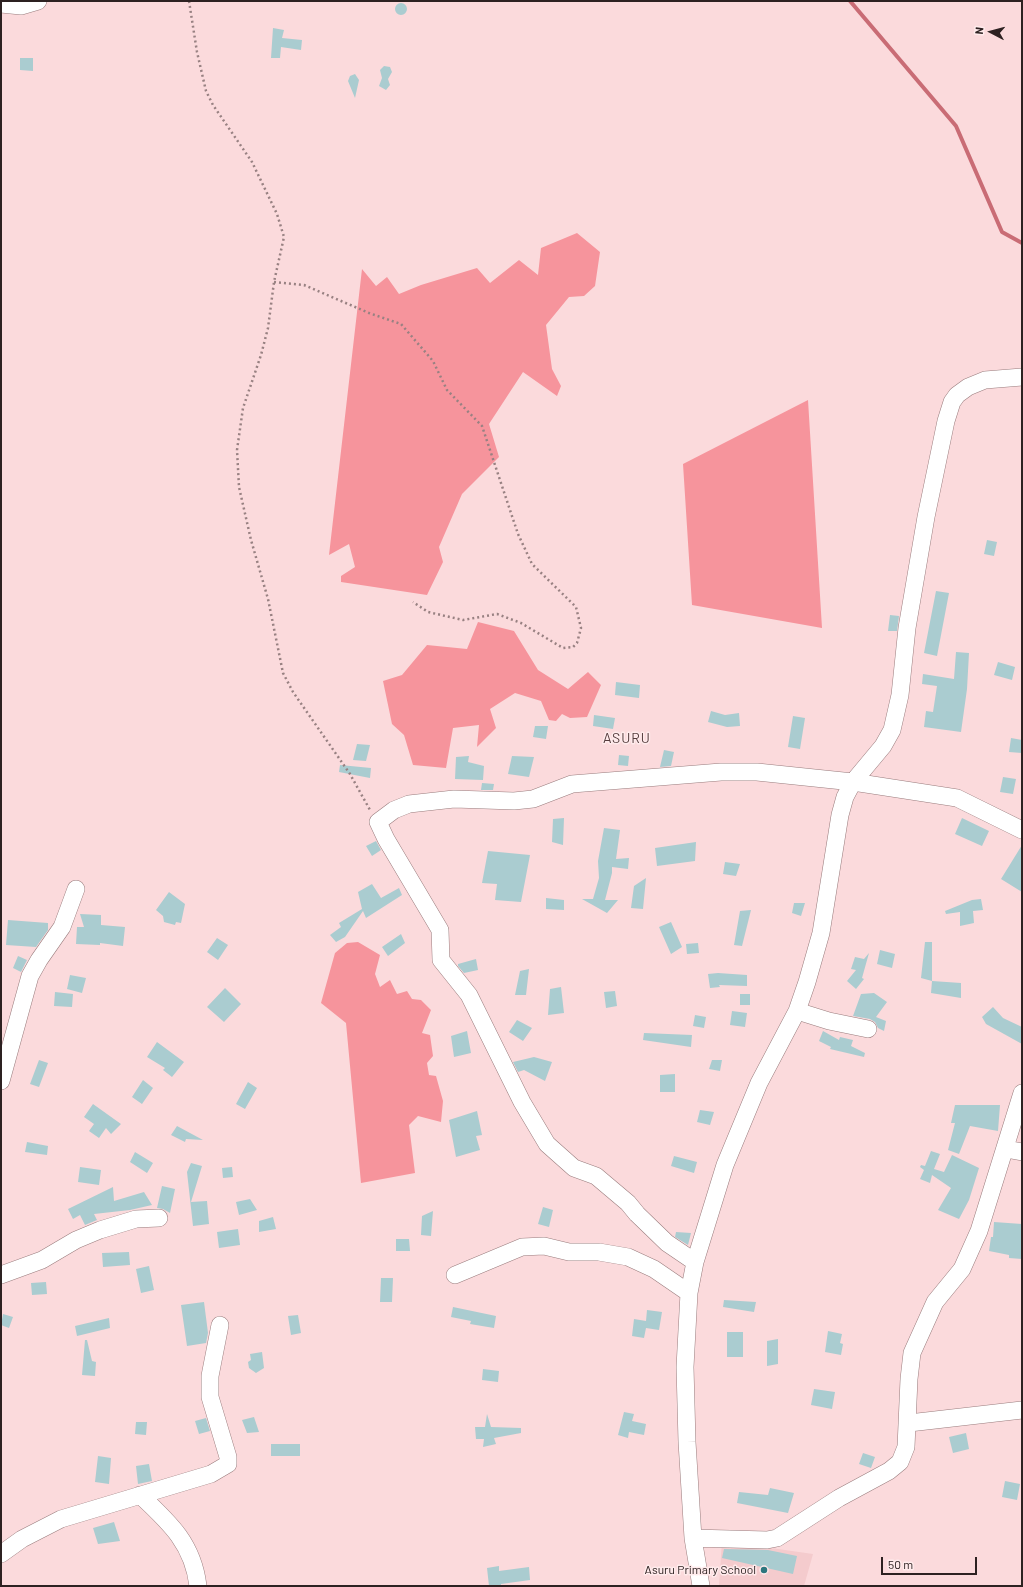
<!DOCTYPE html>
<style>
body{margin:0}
#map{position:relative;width:1023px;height:1587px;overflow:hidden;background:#fbdadc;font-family:Barlow,sans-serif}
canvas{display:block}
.frame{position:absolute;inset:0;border:2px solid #2d2121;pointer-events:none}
.north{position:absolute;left:971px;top:12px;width:40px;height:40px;-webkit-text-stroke:3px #ffebec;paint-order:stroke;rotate:276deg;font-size:11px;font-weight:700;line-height:16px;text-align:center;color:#2d2121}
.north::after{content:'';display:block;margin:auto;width:14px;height:18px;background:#2d2121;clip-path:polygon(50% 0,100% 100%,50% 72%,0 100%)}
.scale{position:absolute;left:881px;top:1557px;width:96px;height:18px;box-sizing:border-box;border:2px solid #2d2121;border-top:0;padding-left:5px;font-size:12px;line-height:14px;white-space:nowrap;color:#2d2121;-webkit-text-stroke:3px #ffebec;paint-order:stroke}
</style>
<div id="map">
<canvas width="1023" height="1587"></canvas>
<div class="frame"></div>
<div class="north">N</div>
<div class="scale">50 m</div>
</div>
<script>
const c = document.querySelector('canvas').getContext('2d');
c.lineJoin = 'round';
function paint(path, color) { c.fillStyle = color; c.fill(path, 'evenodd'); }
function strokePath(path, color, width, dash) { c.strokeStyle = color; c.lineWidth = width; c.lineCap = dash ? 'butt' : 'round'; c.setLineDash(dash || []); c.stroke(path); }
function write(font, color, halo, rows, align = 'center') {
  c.font = font + ' Barlow,sans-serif'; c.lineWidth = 3; c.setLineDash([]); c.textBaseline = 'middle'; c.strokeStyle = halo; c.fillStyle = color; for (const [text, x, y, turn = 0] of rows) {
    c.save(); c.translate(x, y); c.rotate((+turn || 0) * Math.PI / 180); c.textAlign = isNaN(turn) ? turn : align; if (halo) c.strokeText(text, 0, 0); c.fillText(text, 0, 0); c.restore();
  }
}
paint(new Path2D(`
 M722,1541L813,1554L804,1586H719Z`), '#f4cbcd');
paint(new Path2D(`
 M577,233L600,252L595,286L584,296L569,297L546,325L552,369L561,386L557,396L523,372L489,424L499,457L462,494L439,547L443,562L427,595L341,582V576L355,567L349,544L329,555L362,269L376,286L387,277L399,294L421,285L477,268L490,283L519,260L538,275L541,248Z
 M808,400L822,628L692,605L683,464Z
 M478,622L514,631L538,670L568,689L588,672L601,685L587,717L570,718L562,714L556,721L549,720L541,701L515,693L490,709L496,728L477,747L479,725L453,728L446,768L413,765L404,735L392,724L383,681L402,675L427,645L467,649Z
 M358,942L380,955L375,974L380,987L390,980L397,994L407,991L412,999L421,1000L431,1010L422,1033L430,1035L433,1056L427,1063L429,1075L436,1076L443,1101L441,1122L418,1116L409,1125L415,1173L361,1183L346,1023L321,1003L335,953L347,943Z`), '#f6949c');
strokePath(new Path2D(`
 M850,1L956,126L1002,232L1022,243`), '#c96c75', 4);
paint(new Path2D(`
 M395 9a6 6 0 1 1 12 0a6 6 0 1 1-12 0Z
 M273,28L284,30L282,38L302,40L301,50L281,47L280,58H271Z
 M20,58H33V71L20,70Z
 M384,66L390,67L392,72L388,79L390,85L386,90L379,86L382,78L380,70Z
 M355,74L359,80L355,98L348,81L350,76Z
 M987,540L997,542L994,556L984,554Z
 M936,591L949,593L937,656L924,653Z
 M890,615L899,616L897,631H888Z
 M956,652L969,653L967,689L961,732L924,727L926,711L933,712L937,686L922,684L923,674L954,679Z
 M998,662L1015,667L1012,680L994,675Z
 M616,682L640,685L639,698L615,695Z
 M711,711L725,715L739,713L740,726L727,727L708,722Z
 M594,715L615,718L613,729L593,726Z
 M793,716L805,718L800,749L788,747Z
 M535,726H548L546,739L533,737Z
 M1011,738L1022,740V753L1009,752Z
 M357,744L370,745L366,761L353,760Z
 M664,750L674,752L671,766L660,767Z
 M619,755L629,756L628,766L618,765Z
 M469,756L468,762L484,766L483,780L455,779L456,757Z
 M512,756L534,757L529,777L508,774Z
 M340,765L371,768L370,778L339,772Z
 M1003,777L1016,779L1013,794L1000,792Z
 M482,783L494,784L493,790H481Z
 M564,818L563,845L552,842L553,819Z
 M962,818L989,831L982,846L955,834Z
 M604,828L620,830L616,859L629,858L628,869L612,867V873L605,900H618L607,913L582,899H593L599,878L598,861Z
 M376,841L381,850L372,856L366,846Z
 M696,842L695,861L657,866L655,848Z
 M1022,845V892L1001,879Z
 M488,851L530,855L521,902L495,900L497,884L482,883Z
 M725,862L740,864L736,876L723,874Z
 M646,878L643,909L631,908L634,886Z
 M372,884L381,898L399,888L402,895L366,918L363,911L345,937L336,942L330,935L341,927L339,923L362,909L358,892Z
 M169,892L185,904L181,923L176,922L175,925L164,922L163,916L156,910Z
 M546,898L564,900V910L546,909Z
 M981,899L983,910L973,911L974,923L960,926V912L946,914L945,911L972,900Z
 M794,903H805L801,916L792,913Z
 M751,910L742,946L734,945L740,911Z
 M80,914L101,915V925L125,927L123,946L100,943V945L76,944L77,927H84Z
 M8,920L48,923V930L36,947L6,945Z
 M671,922L682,947L671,954L659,927Z
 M401,934L405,943L388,956L382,947Z
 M217,938L228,945L218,960L207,952Z
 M925,942H932V981L921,978Z
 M698,943L699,953L687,954L686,944Z
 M880,950L895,954L892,968L877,964Z
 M869,953L862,978L864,979L856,989L847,981L856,970L851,969L855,957L864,959Z
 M18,956L27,960L21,972L13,968Z
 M476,959L478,970L464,973L458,966V964Z
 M529,969L526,995H515L520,971Z
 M718,973L747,975V986L719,985L720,987L710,988L708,974Z
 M70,975L86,978L82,993L67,989Z
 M932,981L961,983V998L931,993Z
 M561,987L564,1013L548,1015L550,989Z
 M225,988L241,1004L224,1022L207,1007Z
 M615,991L617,1006L606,1008L604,992Z
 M55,992L73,994L72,1007L54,1006Z
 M874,993L887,1002L876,1017L886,1021L884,1031L878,1028L875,1022L870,1019L853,1016L861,994Z
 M740,994H750V1005H740Z
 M993,1007L1003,1018L1022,1027V1044L986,1024L982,1017Z
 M732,1011L747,1013L745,1027L730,1025Z
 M695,1015L706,1017L704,1028L693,1026Z
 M517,1020L532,1028L523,1041L509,1032Z
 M467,1031L471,1053L454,1057L451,1036Z
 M823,1031L839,1040L840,1037L853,1040L851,1046L865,1053L864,1057L830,1049L831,1047L819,1041Z
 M644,1033L692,1035L691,1047L643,1040Z
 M157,1042L184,1062L172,1077L163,1070L165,1068L147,1057Z
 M534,1057L552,1062L545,1081L524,1070L518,1072L513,1062Z
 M39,1060L48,1063L39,1087L30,1084Z
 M712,1060H722L720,1071L709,1069Z
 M675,1074V1092H660V1075Z
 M143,1080L153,1088L142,1104L132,1097Z
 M248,1082L257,1088L245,1109L236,1104Z
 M93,1104L121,1124L111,1134L106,1128L99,1138L89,1131L94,1124L84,1117Z
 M955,1105H1000L998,1131L970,1126L959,1154L948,1150L955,1123H951Z
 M700,1110L714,1112L710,1125L697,1122Z
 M477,1111L482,1135L476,1136L480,1150L456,1157L449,1120Z
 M177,1126L203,1140L186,1139L185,1142L171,1135Z
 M27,1142L48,1146L47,1155L25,1152Z
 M931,1151L940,1154L934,1169L944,1172L952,1155L979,1168L969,1200L959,1219L938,1210L951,1188L932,1175L930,1183L920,1179L924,1170L920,1167L921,1165L925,1166Z
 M135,1152L153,1163L147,1173L130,1162Z
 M674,1156L697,1162L694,1173L671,1166Z
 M191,1163L202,1166L191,1202L207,1201L209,1224L193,1226L187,1172Z
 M80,1167L101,1170L99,1185L78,1182Z
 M232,1167L233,1177L223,1178L222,1168Z
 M162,1186L175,1189L170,1213L163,1209L157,1208Z
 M113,1187L114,1201L144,1192L152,1205L130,1210L94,1214L97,1220L85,1225L80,1215L73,1219L68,1209Z
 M250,1199L257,1210L239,1215L236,1202Z
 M543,1207L553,1210L549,1227L538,1224Z
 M433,1211L431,1236L421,1235L422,1216Z
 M273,1217L276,1229L259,1232V1221Z
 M994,1222L1022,1224V1259L1009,1258V1255L989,1251L991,1237H993Z
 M238,1229L240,1245L219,1248L217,1232Z
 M676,1232L691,1233L688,1245L675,1237Z
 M396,1239H409L410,1251H396Z
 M129,1252L130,1265L103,1267L102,1253Z
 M149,1266L154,1290L141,1293L136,1269Z
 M381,1278H393L392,1302H380Z
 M46,1282L47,1294L32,1295L31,1283Z
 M724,1300L756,1302L754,1312L723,1307Z
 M204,1302L208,1333L206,1343L187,1346L181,1305Z
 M453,1307L496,1316L494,1328L470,1324L471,1321L451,1317Z
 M647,1310L662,1312L659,1330L646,1328L644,1338L632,1336L634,1319L646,1321Z
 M3,1314L13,1317L9,1328L1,1325Z
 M298,1315L301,1333L291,1335L288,1316Z
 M109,1318L110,1328L77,1336L75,1326Z
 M828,1331L842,1334L840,1343L843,1344L841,1355L825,1352Z
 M727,1332H743V1357H727Z
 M778,1339V1364L767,1366V1341Z
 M85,1340H87L92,1361L96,1362L95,1376L82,1375Z
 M262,1352L264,1368L256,1373L249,1368L248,1362L251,1360L250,1354Z
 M483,1369L499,1371L498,1382L482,1380Z
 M814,1389L835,1392L832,1409L811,1405Z
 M624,1412L634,1414L632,1421L646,1424L644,1435L629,1432L628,1438L618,1435Z
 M487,1414L491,1427L521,1428V1433L494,1438L496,1444L483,1447L484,1439H476L475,1427H485Z
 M254,1417L259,1432L247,1433L242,1420Z
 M206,1418L210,1431L199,1434L195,1421Z
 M136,1422H147L146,1435L135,1434Z
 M966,1433L969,1449L953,1453L949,1437Z
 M271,1444H300V1456H271Z
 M863,1453L875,1457L871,1468L859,1464Z
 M98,1456L111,1458L109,1484L95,1482Z
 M149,1464L152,1481L138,1484L136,1466Z
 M1005,1481L1020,1484L1017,1500L1002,1497Z
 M770,1488L794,1493L788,1513L737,1503L739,1492L768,1495Z
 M114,1522L120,1541L98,1544L93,1528Z
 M724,1549L768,1550L797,1556L793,1574L722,1558Z
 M499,1566V1571L529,1567L530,1580L501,1584V1586H489L487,1568Z`), '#aaccd0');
const minor = new Path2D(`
 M1,4L21,6L38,1
 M797,1011L829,1021L868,1029
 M1,1081L30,976L39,960L62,927L76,889
 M1006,1149L1022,1152
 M695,1262L667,1243L637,1214L628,1203L596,1176L574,1168L547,1144L522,1102L469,995L441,960L440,930L386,839L378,822L394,810L409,804L454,799L514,801L533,799L572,784L721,772H757L853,782L957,798L1022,830
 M1,1275L42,1260L76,1240L100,1230L136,1219L159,1218
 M455,1275L522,1247L544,1246L569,1252H599L628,1257L654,1269L689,1293
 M909,1423L1022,1410
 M140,1495C170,1523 193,1544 198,1586
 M693,1538L767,1540L777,1538L839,1498L889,1471L900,1462L906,1447L909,1379L912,1353L935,1302L962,1269L979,1231L1022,1093
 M1,1554L22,1539L61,1519L211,1474L228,1464V1457L210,1397V1376L220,1325
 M701,1586L693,1538L687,1442L685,1367L689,1293L695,1262L725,1165L759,1083L797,1011L807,982L821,933L840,815L845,797L853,782L883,746L892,730L900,695L907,628L926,517L946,421L952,402L957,395L968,387L985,380L1022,377`);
strokePath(minor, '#997c7d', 18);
strokePath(new Path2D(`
 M189,1L197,52L206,91L213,105L252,162L277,214L284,237L274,282L268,328L261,355L243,408L237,450L239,487L251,540L268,599L283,673L293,692L350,774L370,810
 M274,282L304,285L369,313L401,324L433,361L447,390L482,426L518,534L532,564L576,607L581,628L577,643L573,647L563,648L521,623L497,614L463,620L428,612L413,602`), '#988182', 2.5, [2, 3]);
strokePath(minor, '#fff', 17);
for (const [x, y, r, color] of [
 [764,1570,4,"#2d767e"]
]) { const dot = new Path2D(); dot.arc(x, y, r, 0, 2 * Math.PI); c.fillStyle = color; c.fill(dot); strokePath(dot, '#ffebec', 1.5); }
write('12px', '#2d2121', '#ffebec', [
 ["Asuru Primary School",756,1570]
], 'right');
c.letterSpacing = '1px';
write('14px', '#553c3d', '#ffebec', [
 ["ASURU",627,738]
]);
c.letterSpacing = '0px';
</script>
